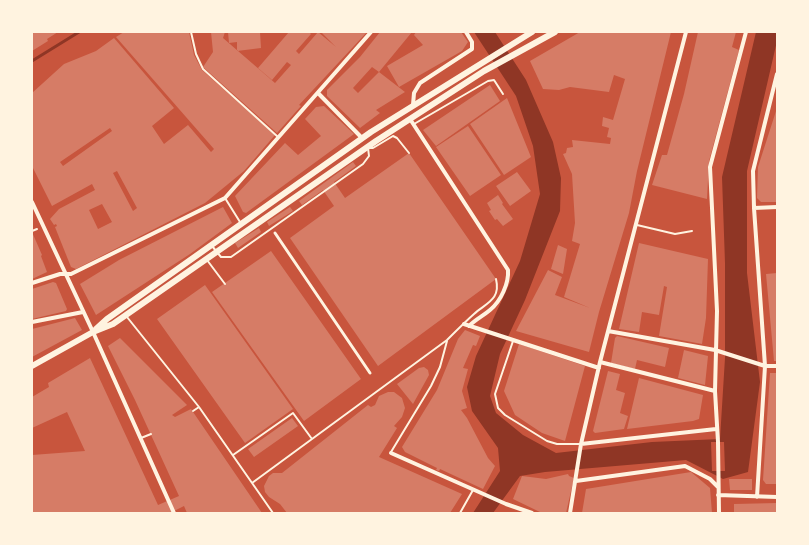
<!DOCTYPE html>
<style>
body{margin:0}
#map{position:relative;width:809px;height:545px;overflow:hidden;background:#c8553d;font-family:"Fira Sans",sans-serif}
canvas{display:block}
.frame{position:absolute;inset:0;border:33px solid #fff3e0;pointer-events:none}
</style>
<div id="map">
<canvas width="809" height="545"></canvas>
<div class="frame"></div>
</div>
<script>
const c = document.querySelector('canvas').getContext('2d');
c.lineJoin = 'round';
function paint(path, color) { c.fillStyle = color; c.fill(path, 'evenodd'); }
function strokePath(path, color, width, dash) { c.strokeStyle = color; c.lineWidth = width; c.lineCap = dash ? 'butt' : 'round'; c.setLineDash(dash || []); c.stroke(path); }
paint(new Path2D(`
 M474,32H495L526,80L553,142L561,178L560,211L525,300L500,354L490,396L496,413L523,435L556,453L652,442L720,439L725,358V263L722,177L756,32H777V41L747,171V273L760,382L748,472L723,479L686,460L545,472L520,476L493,513H473L500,471L498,448L472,411L467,387L476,356L520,261L540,194L533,146L516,96Z`), '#8f3625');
paint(new Path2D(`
 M711,442H724L725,471H712Z`), '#c8553d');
strokePath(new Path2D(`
 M32,61L79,32`), '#8f3625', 3);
paint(new Path2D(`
 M32,32H58L47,39L48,41L32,51Z
 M124,32H189L194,55L202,70L275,135L244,171L205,203L76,269L71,267L55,227L57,226L56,224L54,225L50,219L59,209L95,190L92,184L52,206L32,166V93L64,64L96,51L114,38L174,108L152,126L164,144L188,125L211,152L214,149L116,37ZM110,128L112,131L63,166L60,162ZM117,171L137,208L133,211L113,173ZM102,204L112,222L98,229L89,210Z
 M211,32H225L223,38L275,83L291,65L287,62L272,80L258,68L289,32H309L311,34L296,51L299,54L318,32L336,47L321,32H367L299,105L301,106L277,133L203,67L213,52Z
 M228,32H260L261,48L237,51V42L229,43Z
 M380,32H412L379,72L372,67L353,88L358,93L379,72L405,92L376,110L380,113L360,128L327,96V90L360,57Z
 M416,32H461L468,42L462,51L399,87L387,66L423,45L414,35Z
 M580,32H671L637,171L629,213L599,312L589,352L516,331L548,270L562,277L555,295L590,308L564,297L580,244L572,241L575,223L572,174L563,154L566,153L567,148L573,147L572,140L610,144L611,138L607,137L609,128L602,126L603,117L613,120L625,79L614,75L609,92L570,87L559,90L543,89L530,61Z
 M698,32H736L732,47L739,50L709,161L707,199L652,185L662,155H667L684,94Z
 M490,85L500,101L436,146L423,130Z
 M507,98L531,157L504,175L470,124Z
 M324,106L354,134L246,213L243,212L235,196L285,143L298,155L321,136L305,119L316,107Z
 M777,108V202H761L757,198L758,167Z
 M468,126L501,175L470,196L436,147Z
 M409,153L496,279L378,366L290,238L334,206L323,190L302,205L299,201L353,162L356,166L334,182L345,198Z
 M517,172L531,191L510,206L496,186Z
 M498,195L503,203L502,204L513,219L503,226L497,219L495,220L489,211L491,210L487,203Z
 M223,207L232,223L190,254L96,315L80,284L119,260Z
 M290,207L293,211L269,226L267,222Z
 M259,228L261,232L238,248L235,243Z
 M32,232L42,255L41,256L47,272L32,279Z
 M639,243L708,259L706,318L702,344L659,336L667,287L664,286L659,315L642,312L639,332L619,329Z
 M558,245L567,249L563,274L551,269Z
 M271,251L361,379L304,421L212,292Z
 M777,273V361H774L766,274Z
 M53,282L56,283L67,309L66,311L32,319V289Z
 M205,285L293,409L245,443L157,319Z
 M75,318L82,330L32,357V329Z
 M465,330L480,336L476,346L473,345L463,368L468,369L462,391L467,408L461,410L467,418L488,458L495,466L483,489L440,469L439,471L436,470L437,468L405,452L402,447L437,390L458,339Z
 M617,336L669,348L665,367L637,360L635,369L611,363L615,338Z
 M120,338L187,405L172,415L175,417L191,409L262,513H187L184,506L170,513H32V455L85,451L67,412L32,428V397L49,387L48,383L90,358L158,505L179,496L135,400L108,346Z
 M519,344L585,366L565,441L542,433L515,415L504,391Z
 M684,350L708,356L705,385L678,378Z
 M424,367L428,370L429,375L413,404L397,384L419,368Z
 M608,371L620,374L616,390L625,393L620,413L628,416L624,429L595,433L593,431Z
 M770,373H777V484H766L763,480Z
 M639,378L703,395L699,419L693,421L627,429Z
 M388,392H394L402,398L405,408L402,417L394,426L397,428L379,457L462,494L450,513H287L280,504L269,497L265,492L264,486L269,476L273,473H282L368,405L371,407L375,405L379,396Z
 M292,418L298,426L254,457L248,449Z
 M691,472L710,488L712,513H582L586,489Z
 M568,474L569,476L574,478L566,513H542L513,499L522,476L546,479Z
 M729,479H752V490H730Z
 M777,503V513H734V504Z`), '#d67c66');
strokePath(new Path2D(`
 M32,231L37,229`), '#fff3e0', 2);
strokePath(new Path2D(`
 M191,32L196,54L203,69L278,137
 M414,124L488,81L494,80L503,94
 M368,148H373L393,136L397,138L409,153
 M225,198L240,222
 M637,225L675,234L692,231
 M212,246L221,257H231L363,164L369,156L368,148
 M207,260L225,284
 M127,317L199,407L273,513
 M513,341L495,394L498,408L505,415L547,441L557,444H581
 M193,411L199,407
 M141,438L151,434
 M391,452L431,386L440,367L447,341
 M233,455L293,413L312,439
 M252,483L447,340C456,331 465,322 474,314C486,303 501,300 496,279
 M460,513L473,490`), '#fff3e0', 2);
strokePath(new Path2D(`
 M275,233L370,373`), '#fff3e0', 3);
strokePath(new Path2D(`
 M318,93L362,138
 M413,105L414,93L420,83L472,49V42L466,32
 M410,119L508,270C509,283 501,301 490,310C483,316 476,319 469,326
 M32,202L93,332L174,513
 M754,208L777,207
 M32,283L60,274H71L225,198L371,32
 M32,322L83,312
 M464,324L599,368
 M608,331L715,350L765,366H777
 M600,362L715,391
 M581,444L716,429
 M391,453L506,504L532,513
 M576,481L685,466L710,479L718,487
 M718,495L777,497
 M757,497L765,366L754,208L753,171L777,74
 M570,513L581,444L600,362L686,32
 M719,513L718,442L715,391L717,311L710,167L746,32`), '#fff3e0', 4);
strokePath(new Path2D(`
 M96,329L107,319L371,132L532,32
 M32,366L93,332L113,324L376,141L484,71L555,32`), '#fff3e0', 6);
</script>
